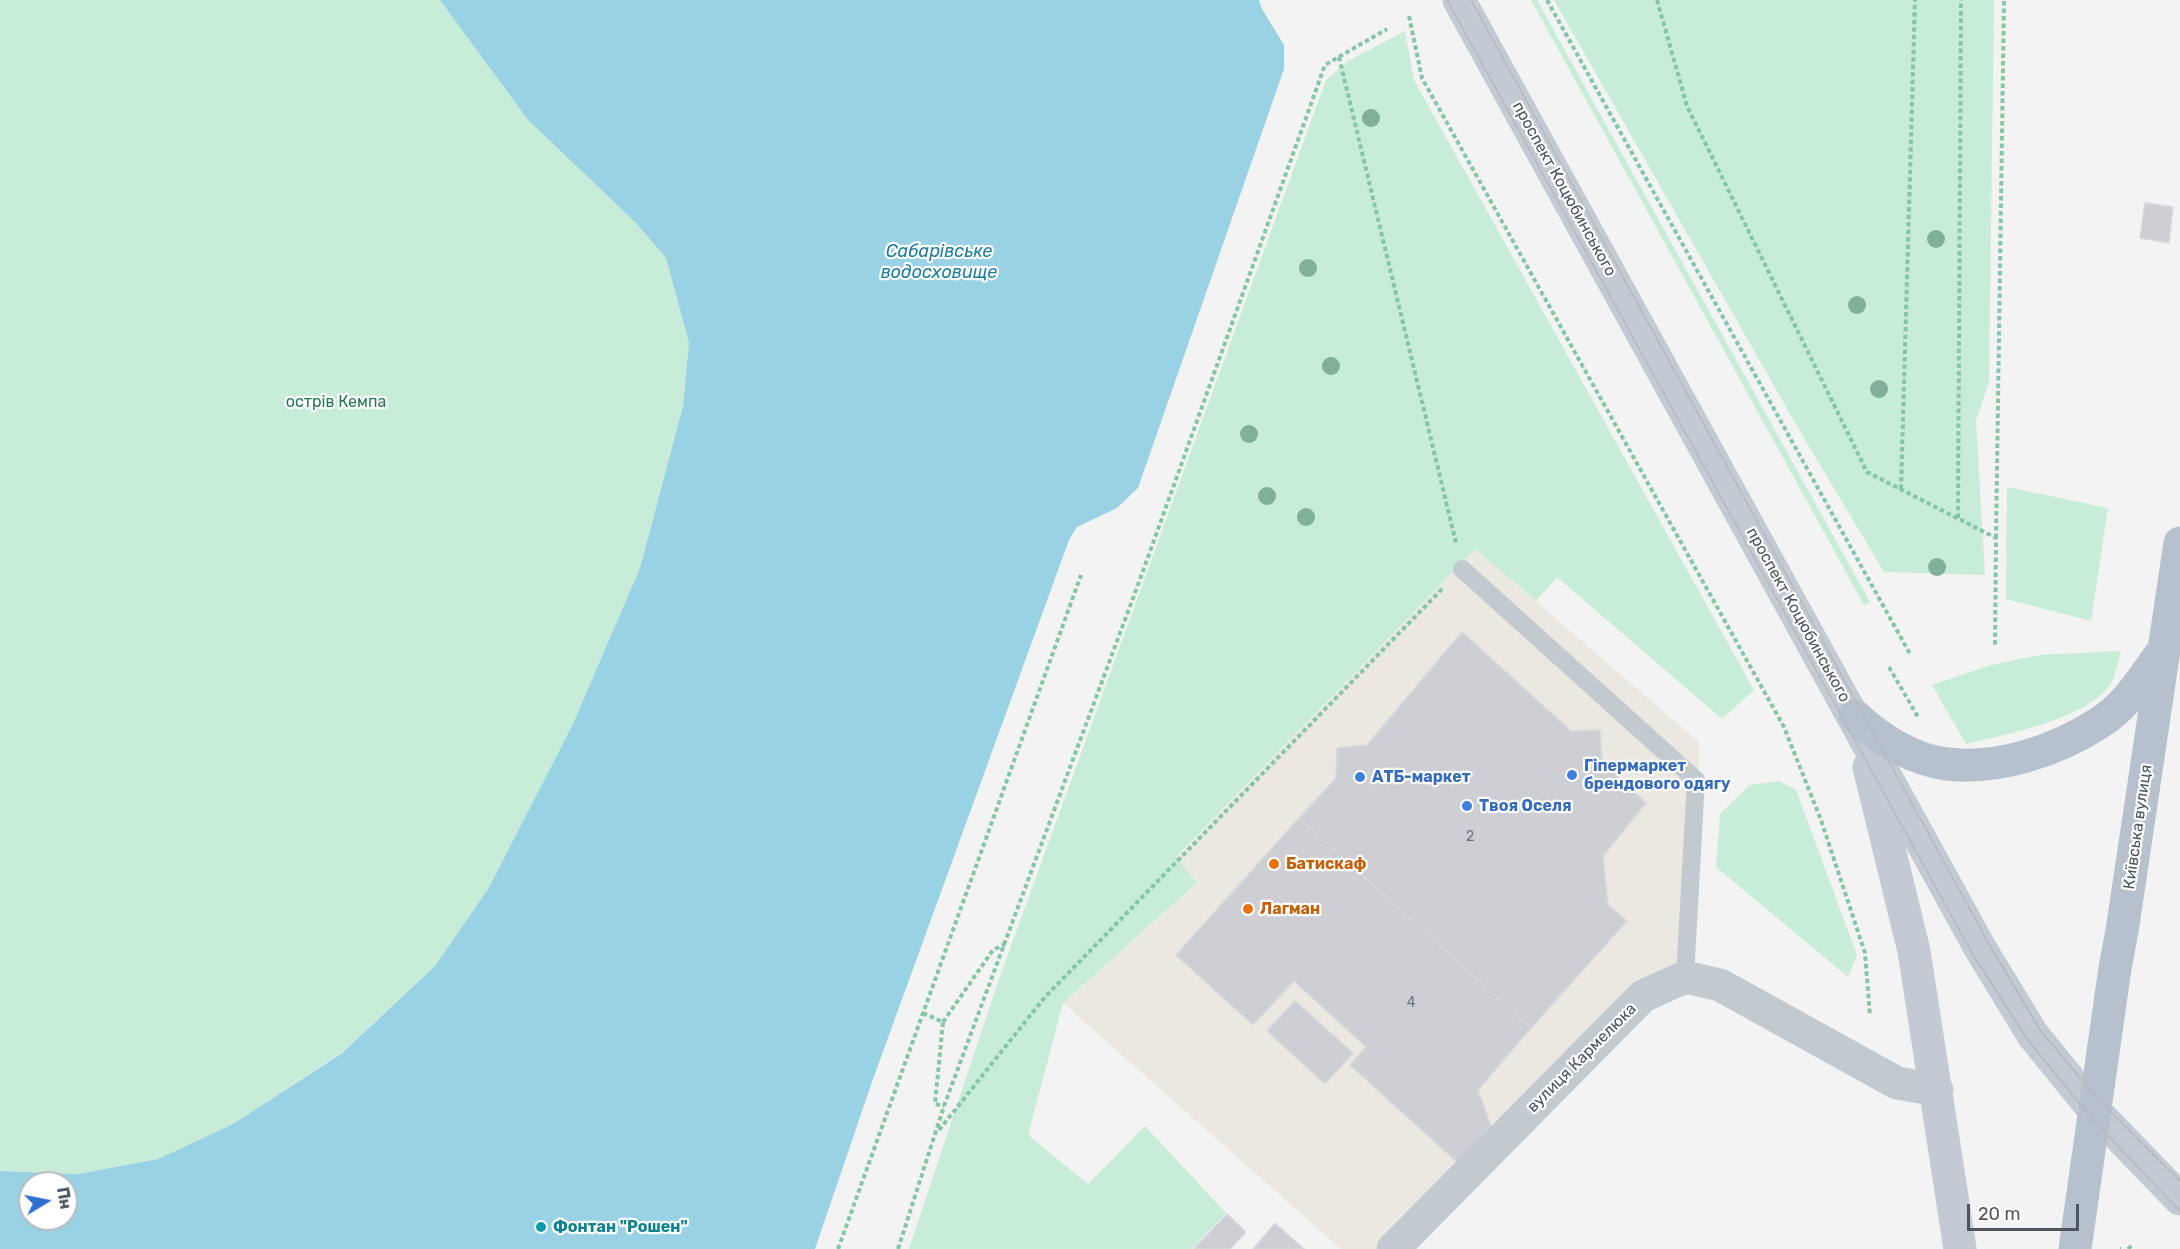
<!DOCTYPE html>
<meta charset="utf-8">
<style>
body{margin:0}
#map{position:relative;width:2180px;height:1249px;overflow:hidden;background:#f4f3f3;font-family:Rubik,sans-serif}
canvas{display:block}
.north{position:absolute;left:18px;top:1171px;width:60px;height:60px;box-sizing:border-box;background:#fff;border:2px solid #b7bbbf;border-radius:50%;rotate:80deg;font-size:16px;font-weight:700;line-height:24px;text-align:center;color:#4c555e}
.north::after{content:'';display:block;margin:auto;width:21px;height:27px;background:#2f70d2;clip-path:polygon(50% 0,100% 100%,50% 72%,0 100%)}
.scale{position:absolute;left:1967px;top:1204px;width:112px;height:27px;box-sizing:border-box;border:3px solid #4c555e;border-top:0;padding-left:8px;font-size:18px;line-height:21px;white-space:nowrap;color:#4c555e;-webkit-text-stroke:4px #fff;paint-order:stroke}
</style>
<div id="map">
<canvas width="2180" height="1249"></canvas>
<div class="north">Пн</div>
<div class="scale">20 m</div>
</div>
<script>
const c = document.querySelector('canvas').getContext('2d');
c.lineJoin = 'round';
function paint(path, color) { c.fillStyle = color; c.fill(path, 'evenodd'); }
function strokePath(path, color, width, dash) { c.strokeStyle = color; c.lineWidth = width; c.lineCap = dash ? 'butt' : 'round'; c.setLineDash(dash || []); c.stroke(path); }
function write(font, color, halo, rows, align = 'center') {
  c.font = font + ' Rubik,sans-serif'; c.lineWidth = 4.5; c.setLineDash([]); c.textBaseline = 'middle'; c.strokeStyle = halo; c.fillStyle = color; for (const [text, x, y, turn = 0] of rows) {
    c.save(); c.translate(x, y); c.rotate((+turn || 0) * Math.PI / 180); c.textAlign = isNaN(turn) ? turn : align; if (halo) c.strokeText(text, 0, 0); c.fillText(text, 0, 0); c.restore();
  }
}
paint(new Path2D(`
 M1475,549L1700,743L1685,977L1393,1249H1341L1063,1003L1197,884L1176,858Z`), '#eae8e1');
paint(new Path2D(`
 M0,0H440L528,120L635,222L666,258L689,343L683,406L640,568L572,726L488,889L435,966L342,1052L233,1124L158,1159L78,1174L0,1171Z
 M1531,0H1537L1870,602L1864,605Z
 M1554,0H1994L1989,382L1976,421L1985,575L1884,572L1798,428Z
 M1405,31L1414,80L1754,690L1722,719L1557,577L1536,601L1475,549L1176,857L1197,883L1063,1003L1028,1135L1088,1184L1145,1126L1226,1213L1192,1249H909L1000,976L1326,80L1348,61Z
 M2007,487L2108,508L2091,621L2006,599Z
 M2121,651C2118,661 2116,677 2109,686C2085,719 2004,735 1966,744L1932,685L1991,665L2040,655Z
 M1779,781L1796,790L1857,955L1848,977L1716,867L1720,814L1750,785Z`), '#c7ecd7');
paint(new Path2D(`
 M440,0H1259L1262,9L1284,45V69L1138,488L1117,508L1077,527L1069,540L873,1079L815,1249H0V1171L78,1174L158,1159L233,1124L342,1053L435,966L488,889L572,726L640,568L683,406L689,343L666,258L635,222L528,120ZM30,1183H66V1219H30Z`), '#99d2e4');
const building = new Path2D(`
 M2145,203L2173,207L2169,243L2140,238Z
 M1462,632L1571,731L1600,730L1602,760L1646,803L1603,856L1608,905L1627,921L1531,1028L1299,818L1336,778L1337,748L1367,745Z
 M1299,818L1531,1028L1478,1090L1491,1126L1458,1163L1350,1065L1366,1047L1294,981L1253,1025L1176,955Z
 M1295,1001L1353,1053L1325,1084L1267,1031Z
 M1227,1214L1246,1232L1230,1249H1194Z
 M1275,1223L1304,1249H1253Z`);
paint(building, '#cdcfd4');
strokePath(building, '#d7d9dd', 1.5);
strokePath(new Path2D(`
 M1547,0L1910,654
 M1657,0L1687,106L1867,472L1996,538L1995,646
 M1409,16L1422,78L1784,727L1821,820L1865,953L1870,1016
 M1339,57L1456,543
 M1901,489L1915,0
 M1958,518L1961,0
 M1996,538L2004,0
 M1889,667L1918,717
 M923,1013L943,1022L935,1104L944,1106
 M943,1022L993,950L1005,944
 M939,1130L1045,997L1442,589
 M838,1249L1081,575
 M898,1249L944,1106L1139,582L1325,65L1387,29
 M2120,1249H2121
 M2128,1249L2132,1245`), '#83c7a8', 4, [4.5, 3]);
strokePath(new Path2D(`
 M1462,569L1696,780L1685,977`), '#c2c9cf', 18);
strokePath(new Path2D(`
 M1393,1249L1643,996L1685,977L1720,985L1897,1083L1937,1090`), '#c2c9cf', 33);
strokePath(new Path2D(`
 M1459,0L1980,948L2033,1035L2094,1110L2180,1199
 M1869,767L1914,951L1960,1249`), '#c3cad3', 33);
strokePath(new Path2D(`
 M1855,716C1879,739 1913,760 1947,764C1998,770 2056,751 2099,723C2125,707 2142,680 2159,656
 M2075,1249L2115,968L2122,931L2180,543`), '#b6c1cd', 33);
strokePath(new Path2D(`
 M1447,0L1972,953L2027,1039L2093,1120L2180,1211
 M1471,0L1989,944L2040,1030L2096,1097L2180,1181`), '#b5b8bc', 1.5);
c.fillStyle = '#81b09a';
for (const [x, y] of [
 [1371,118],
 [1936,239],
 [1308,268],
 [1857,305],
 [1331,366],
 [1879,389],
 [1249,434],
 [1267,496],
 [1306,517],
 [1937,567]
]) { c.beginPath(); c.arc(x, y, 9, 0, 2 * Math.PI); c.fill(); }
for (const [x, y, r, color] of [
 [1572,775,6,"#3f7fe0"],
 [1360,777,6,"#3f7fe0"],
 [1467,806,6,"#3f7fe0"],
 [1274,864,6,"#e8710a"],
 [1248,909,6,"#e8710a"],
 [541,1227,6,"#0f9aa8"]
]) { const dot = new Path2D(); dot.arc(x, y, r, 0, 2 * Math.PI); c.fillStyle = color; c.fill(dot); strokePath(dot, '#fff', 2); }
write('14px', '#6c747c', null, [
 ["2",1470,837],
 ["4",1411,1003]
]);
write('16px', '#4c555e', '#fff', [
 ["проспект Коцюбинського",1564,189,61],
 ["проспект Коцюбинського",1798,615,61],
 ["Київська вулиця",2138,827,-82],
 ["вулиця Кармелюка",1582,1058,-45]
]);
write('16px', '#237951', '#fff', [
 ["острів Кемпа",336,402]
]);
write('bold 16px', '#366cbe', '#fff', [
 ["Гіпермаркет",1584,766],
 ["брендового одягу",1584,784],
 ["АТБ-маркет",1372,777],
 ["Твоя Оселя",1479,806]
], 'left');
write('bold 16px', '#c56008', '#fff', [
 ["Батискаф",1286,864],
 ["Лагман",1260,909]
], 'left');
write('bold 16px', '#0d838f', '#fff', [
 ["Фонтан \"Рошен\"",553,1227]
], 'left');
write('italic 18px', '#1d80a0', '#fff', [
 ["Сабарівське",939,252],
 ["водосховище",939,273]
]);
</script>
